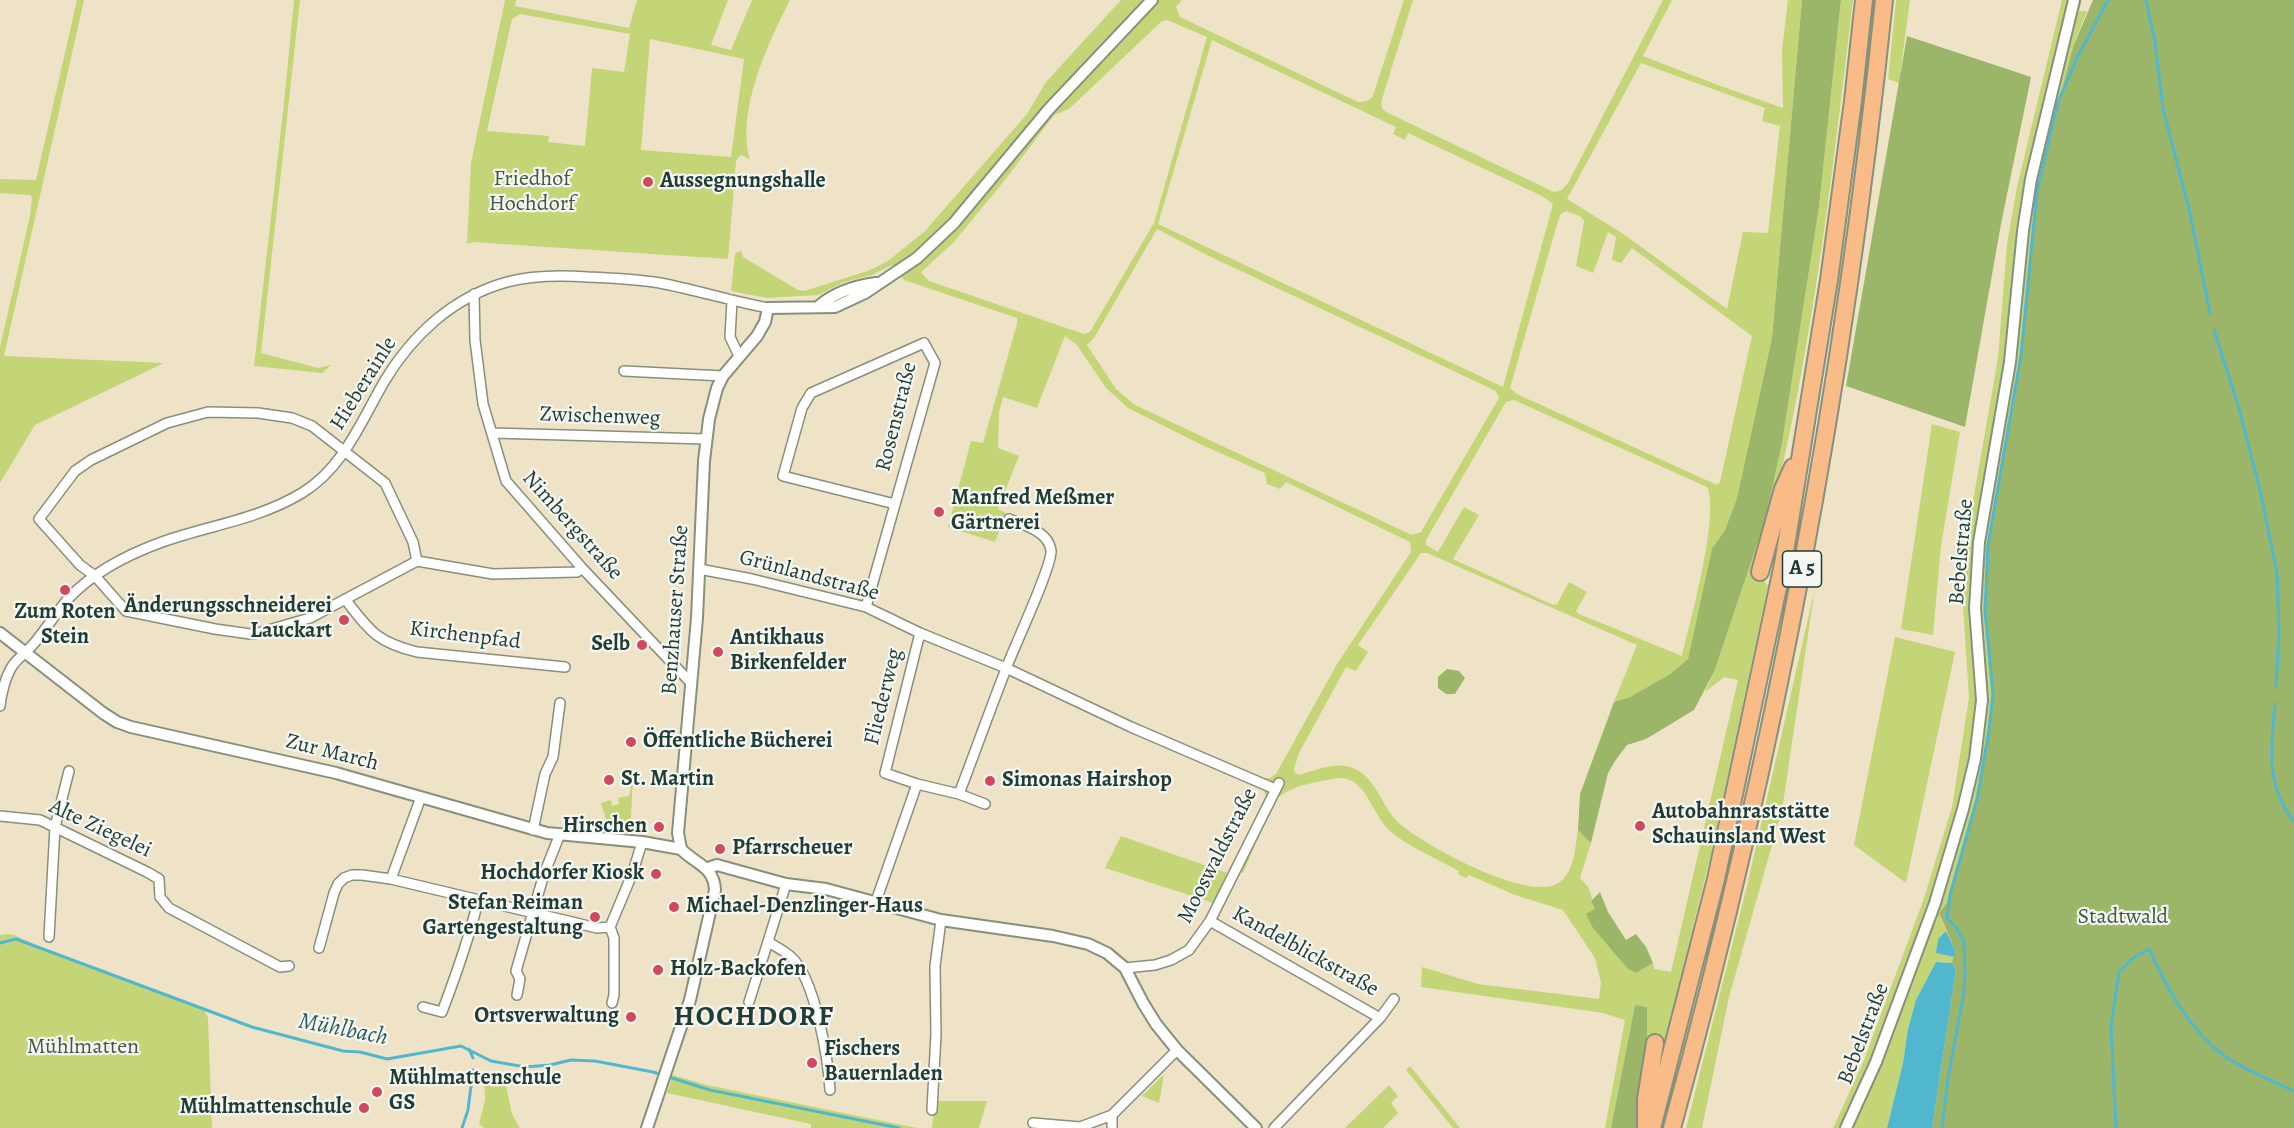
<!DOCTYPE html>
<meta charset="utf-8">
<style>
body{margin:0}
canvas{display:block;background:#eee3c6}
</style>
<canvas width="2294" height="1128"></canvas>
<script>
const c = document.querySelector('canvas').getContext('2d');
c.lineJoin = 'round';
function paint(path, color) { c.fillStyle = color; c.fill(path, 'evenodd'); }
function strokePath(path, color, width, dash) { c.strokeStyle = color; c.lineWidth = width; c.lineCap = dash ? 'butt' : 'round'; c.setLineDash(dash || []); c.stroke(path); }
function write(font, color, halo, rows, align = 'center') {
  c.font = font + ' Alegreya,serif'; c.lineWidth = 4.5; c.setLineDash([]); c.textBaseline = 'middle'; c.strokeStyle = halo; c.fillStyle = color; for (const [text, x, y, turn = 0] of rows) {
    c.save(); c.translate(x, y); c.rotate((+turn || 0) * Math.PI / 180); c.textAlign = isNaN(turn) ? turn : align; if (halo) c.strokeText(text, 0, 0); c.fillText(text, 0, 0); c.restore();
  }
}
paint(new Path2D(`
 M77,0H84L4,356L164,363L35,425L0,483V347L30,216L32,198L30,195L0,193V179L36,180Z
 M294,0H300L261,353L318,368L331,365L322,373L254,366L284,103Z
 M505,0H516L515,6L629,28L637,0H728L711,45L731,50L752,0H790C768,44 736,110 750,160L742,155L738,157L736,162L728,259L473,242L467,244L471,163ZM520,14L630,34L624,72L592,68L585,146L548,142L549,136L487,131L512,19ZM650,39L744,59L731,157L641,150Z
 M1121,0H1182L1176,7L1180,17L1358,102C1365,102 1368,101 1373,96L1404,0H1413L1381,102L1382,108L1386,112L1554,192L1562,190L1568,183L1663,0H1672L1643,56L1715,84L1783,108L1782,50L1788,0H1802L1772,338L1737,498L1725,530L1712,550L1688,659L1670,674L1630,697L1614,702L1637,645L1427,553H1421L1358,645L1368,652L1356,671L1346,667L1299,753L1294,769L1295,773L1299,775C1315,770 1337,761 1353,768C1378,779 1381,807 1400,824C1424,845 1533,906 1561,881C1575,869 1575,847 1578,830L1591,843L1580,878L1589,888L1592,898L1591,901L1595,909L1593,928L1629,969L1636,973L1653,963L1654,969L1671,972L1738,680L1724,677L1705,692L1714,672L1765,521L1782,443L1819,207L1841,0H1853C1830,192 1809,384 1756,571L1768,586L1710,858L1665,1040H1647V1007L1635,1005L1611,1128H1605L1625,1020L1603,1013L1421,987L1422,967L1478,984L1599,999L1601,983L1595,958L1563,910L1515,895L1469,875L1466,878L1458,874L1459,871C1437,859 1411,848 1391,832C1372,816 1367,778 1340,778C1332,778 1324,781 1317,782C1302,785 1287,789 1275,800L1243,873L1233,868L1266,796L1262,788L1092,706L1258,778H1270L1276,774L1337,664L1411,552L1410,542L1286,482L1280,489L1267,484L1265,473L1200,444L1128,408L1106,388L1077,345L1065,336L1037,408L1003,397L999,412L998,448L1019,456L998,509L1006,513L995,542L948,527L971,441L983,443L1017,324V318L904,280L892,265L872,275L844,282L818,295L767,298L731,291L735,254L741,250L743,257L798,290L804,291L868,271L888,261L925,231L1027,114L1046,82ZM1167,20L1207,37L1154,223L1090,332L1084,334L929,281L921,272L953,243L1005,180L1054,115L1069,109L1162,21ZM1212,40L1396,127L1393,134L1405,140L1408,133L1542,196L1553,204L1503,387L1158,224ZM1641,63L1765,108L1762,121L1780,126L1768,233L1743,232L1727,309L1622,233L1567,199ZM1566,211L1580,216L1584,221L1576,266L1593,273L1608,232L1616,237L1612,260L1621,263L1632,248L1752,336L1720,482L1717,485L1517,394L1510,388L1558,221L1560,215ZM1157,229L1209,256L1496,391L1499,398L1421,532L1412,535L1135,405L1116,389L1087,345L1094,338ZM1514,400L1707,487C1720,515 1690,621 1682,656L1579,614L1576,611L1587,592L1569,582L1557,604L1553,605L1453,559L1479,515L1464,507L1438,552L1426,545V540L1506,402Z
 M1896,0H1910L1899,83L1888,79Z
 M2062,0H2082L2079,11H2087L2073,47L2038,181L2021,355L1988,545L1985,611L1993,703L1975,811L1950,895L1947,903L1939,913L1946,931L1938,939L1937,953L1954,957L1952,963L1936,962L1908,1029L1903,1063L1887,1128H1833L1864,1060L1923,901L1952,807L1969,698L1963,606L1966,541L1998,358L2007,244L2017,187Z
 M1932,424L1960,432L1941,546L1933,635L1901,629Z
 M1815,588L1782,810L1729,997L1702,1128H1686L1747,886Z
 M1895,637L1955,652L1906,883L1854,845Z
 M633,777L630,837L610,833L601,803L611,800L612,806L619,804L618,798L629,796Z
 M1121,836L1230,874L1214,903L1105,868Z
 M6,934L14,935L74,962L99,968L204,1010L208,1018L212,1128H0V935Z
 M1410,1066L1460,1128H1453L1406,1070Z
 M490,1073L504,1076L512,1114L520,1128H484L479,1124L485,1100L484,1077Z
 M673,1075L707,1085L917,1128H811V1124L667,1093Z
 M1164,1075L1159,1103L1142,1096L1161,1077Z
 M1389,1085L1398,1096L1391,1103L1398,1113L1383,1128H1345Z
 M935,1101H987L979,1128H932Z`), '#c4d577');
paint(new Path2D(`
 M1802,0H1841L1819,207L1782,443L1765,521L1714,672L1694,710L1646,739L1627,745L1615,761L1608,773L1591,843L1578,830L1580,794L1614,702L1630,697L1670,674L1688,659L1712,549L1725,530L1737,498L1772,338Z
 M2093,0H2294V1128H1932L1956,970L1952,963L1955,950L1939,913L1947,903L1975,811L1993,703L1985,611L1988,545L2021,355L2038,181L2073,47Z
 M1907,36L2031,77L2001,224L1965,427L1846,386Z
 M1447,669L1459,671L1465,678L1455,694H1446L1438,688V677Z
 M1600,892L1608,912L1626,940L1636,934L1646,947L1653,963L1636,973L1628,969L1593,928L1586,914L1595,909L1591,901Z
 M1635,1005L1647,1007V1040L1637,1128H1611Z`), '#9bb668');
paint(new Path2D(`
 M1946,931L1955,950L1954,957L1936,953L1938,939Z
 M1936,962L1952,963L1956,970L1932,1128H1887L1903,1063L1908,1029L1916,1000Z`), '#50b7ce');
strokePath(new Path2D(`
 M2146,0L2155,42L2163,109L2190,213L2210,313
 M2214,330L2239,408L2261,494L2277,573L2279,632L2276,687
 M2275,704C2271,748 2265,784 2294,822
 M0,943L16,939L252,1027L343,1051L360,1052L387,1059L461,1046L491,1061L525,1067L550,1065L571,1060L595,1061L653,1072L710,1090L899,1128
 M469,1049L473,1058
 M462,1128L468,1110L473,1070
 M1942,1128L1948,1078L1964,992L1965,975L1964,942L1956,927L1947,918L1950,895L1977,799L1989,730L1993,694L1985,611L1988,545L2021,355L2037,191L2058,102L2078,56L2108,0
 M2116,1128L2111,1027L2119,972L2133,958L2149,949C2167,988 2188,1028 2223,1055C2244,1070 2271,1080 2294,1091`), '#50b7ce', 3);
const minor = new Path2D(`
 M474,294L475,340L483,404L506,481L582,568L691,683
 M732,301L730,337L739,356
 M624,371L723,376
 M208,412L258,413L292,418L312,426L385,483L413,542L417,561L310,618L258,633L250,634L215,629L126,611L95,576L80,565L39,519L75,471L91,460L167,423Z
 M493,433L706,439
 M417,561L493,574L577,572L582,568
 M699,569L752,579L866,607L920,633L1006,668L1131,727L1275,789
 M345,599C370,631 376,642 417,652L565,667
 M866,607L935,363L924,343L811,393L802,408L783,476L895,504
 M0,706C1,694 6,675 13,665C19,657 29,650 36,641C47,627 57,612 68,599C92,573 129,554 162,542C210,525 257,520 302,493C343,468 361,422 384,382C412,335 453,297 507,282C533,275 561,275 588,277C612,278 636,279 660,283C696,290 732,301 768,308
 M917,784L885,773L920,633
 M959,794C975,752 990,710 1006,669C1013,649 1053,565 1051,550C1048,531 1024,525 1009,519
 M0,816L40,820L147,872L159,879L160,897L169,908L280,967L289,966
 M533,830L545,774L553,757L560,703
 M391,879L421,797
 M875,904L917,784L959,794L985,804
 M1210,921L1380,1018
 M49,937L55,827L69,771
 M768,942C775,946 785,951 791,957C815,978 828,1058 830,1090
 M319,948L334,893L338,884L344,878L352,875H362L391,879L597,928L610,927
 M1125,968L1155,965L1171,960L1189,950L1210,921L1279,783
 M517,995L520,979L516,971L544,874L560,834
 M749,1002L786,884
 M612,1003L614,995V938L610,927L633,872L642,842
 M423,1007L442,1012C456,975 469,939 478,901
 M932,1110L936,1034L935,966L941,920
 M1112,1115V1128
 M1033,1123L1080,1127L1112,1115L1177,1050
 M1274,1128L1380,1018L1394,999`);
const tertiary = new Path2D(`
 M819,306C835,292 855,286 876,283
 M0,633L103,713L117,722L131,727L336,773L547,833L642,842L681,849
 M681,849L678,833L697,618L704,461L709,419L717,388L723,376L757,336L765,322L768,308L835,307L865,293L917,258L954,223L1049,109L1152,0
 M708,868L717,865L786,884L826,889L941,920L1053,936L1088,944L1107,953L1125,968L1143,1003L1156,1024L1177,1050L1256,1128
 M647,1128L690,1000L715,890C714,866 695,864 681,849
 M1846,1128L1876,1062L1935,903L1963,809L1975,759L1982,700L1975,608L1979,542L2010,362L2023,231L2031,179L2074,0`);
const motorway = new Path2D(`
 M1760,572L1783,489L1793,467
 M1646,1128V1099L1655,1043
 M1652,1128L1716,879L1783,564L1829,280L1853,101L1864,0
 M1672,1128C1774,758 1845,381 1884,0`);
strokePath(minor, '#86907d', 12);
strokePath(tertiary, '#86907d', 14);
strokePath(motorway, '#86907d', 20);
strokePath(minor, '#fff', 9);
strokePath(tertiary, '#fff', 10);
strokePath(motorway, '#f9bc89', 16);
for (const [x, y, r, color] of [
 [648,182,6,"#d1495b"],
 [939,512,6,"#d1495b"],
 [65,590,6,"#d1495b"],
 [344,620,6,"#d1495b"],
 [642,645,6,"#d1495b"],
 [718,652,6,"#d1495b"],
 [631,742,6,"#d1495b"],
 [609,780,6,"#d1495b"],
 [990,781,6,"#d1495b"],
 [1640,826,6,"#d1495b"],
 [659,827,6,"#d1495b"],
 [720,849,6,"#d1495b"],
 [656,874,6,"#d1495b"],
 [674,907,6,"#d1495b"],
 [595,917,6,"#d1495b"],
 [658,970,6,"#d1495b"],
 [631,1017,6,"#d1495b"],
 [812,1063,6,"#d1495b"],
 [377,1092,6,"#d1495b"],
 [364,1108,6,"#d1495b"]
]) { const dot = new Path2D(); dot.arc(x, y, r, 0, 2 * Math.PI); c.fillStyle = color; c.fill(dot); strokePath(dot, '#f6f6f2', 2); }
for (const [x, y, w] of [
 [1802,569,39]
]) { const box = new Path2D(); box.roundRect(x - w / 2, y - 18, w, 36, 4.5); c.fillStyle = '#f6f6f2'; c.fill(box); strokePath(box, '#1f3d34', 1.5); }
write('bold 21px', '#1f3d34', null, [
 ["A 5",1802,569]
]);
write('22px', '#405b41', '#f6f6f2', [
 ["Friedhof",532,180],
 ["Hochdorf",532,205],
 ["Stadtwald",2123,918],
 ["Mühlmatten",83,1048]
]);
write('bold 22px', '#1f3d34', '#f6f6f2', [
 ["Aussegnungshalle",660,182],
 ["Manfred Meßmer",951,499],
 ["Gärtnerei",951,524],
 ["Änderungsschneiderei",332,607,"right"],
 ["Lauckart",332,632,"right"],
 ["Zum Roten",65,613,"center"],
 ["Stein",65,638,"center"],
 ["Antikhaus",730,639],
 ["Birkenfelder",730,664],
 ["Selb",630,645,"right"],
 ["Öffentliche Bücherei",643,742],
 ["St. Martin",621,780],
 ["Simonas Hairshop",1002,781],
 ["Autobahnraststätte",1652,813],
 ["Schauinsland West",1652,838],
 ["Hirschen",647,827,"right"],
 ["Pfarrscheuer",732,849],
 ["Hochdorfer Kiosk",644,874,"right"],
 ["Stefan Reiman",583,904,"right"],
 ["Gartengestaltung",583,929,"right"],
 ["Michael-Denzlinger-Haus",686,907],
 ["Holz-Backofen",670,970],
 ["Ortsverwaltung",619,1017,"right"],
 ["Fischers",824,1050],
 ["Bauernladen",824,1075],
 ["Mühlmattenschule",389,1079],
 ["GS",389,1104],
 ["Mühlmattenschule",352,1108,"right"]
], 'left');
write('22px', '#1f3d34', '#f6f6f2', [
 ["Hieberainle",364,384,-58],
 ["Zwischenweg",600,417,2],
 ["Rosenstraße",897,417,-76],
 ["Nimbergstraße",572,526,48],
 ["Bebelstraße",1962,552,-85],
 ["Grünlandstraße",809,576,15],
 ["Benzhauser Straße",676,610,-86],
 ["Kirchenpfad",465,636,7],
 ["Fliederweg",884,697,-76],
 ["Zur March",332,753,14],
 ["Alte Ziegelei",100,829,25],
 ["Mooswaldstraße",1218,856,-63],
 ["Kandelblickstraße",1305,952,29],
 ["Bebelstraße",1864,1034,-69]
]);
write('italic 24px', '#2b5c5a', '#f6f6f2', [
 ["Mühlbach",343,1030,11]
]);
c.letterSpacing = '1.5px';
write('bold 28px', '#1f3d34', '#f6f6f2', [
 ["HOCHDORF",754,1018]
]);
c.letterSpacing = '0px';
</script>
